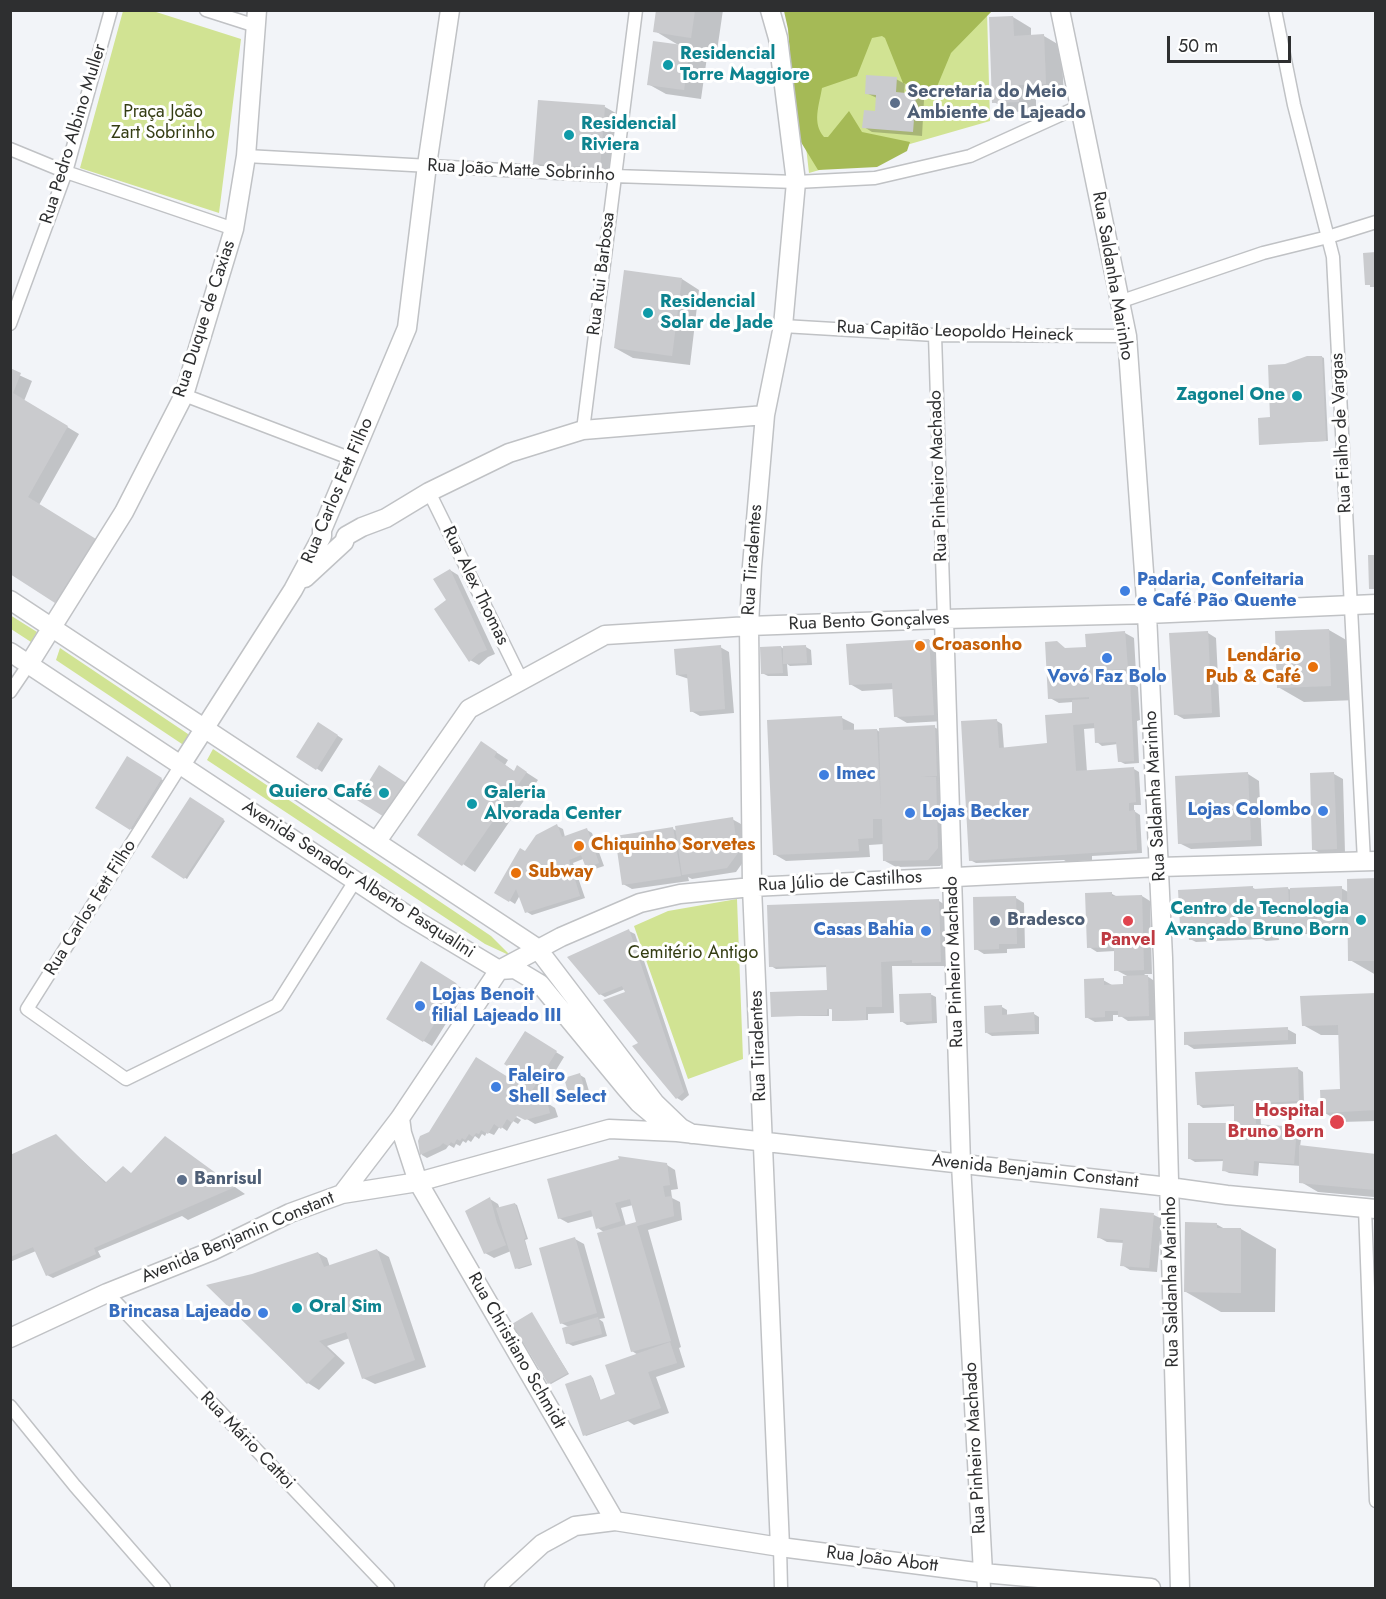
<!DOCTYPE html>
<meta charset="utf-8">
<style>
body{margin:0}
#map{position:relative;width:1386px;height:1599px;overflow:hidden;background:#f2f4f8;font-family:Jost,sans-serif}
canvas{display:block}
.frame{position:absolute;inset:0;border:12px solid #2e2f30;pointer-events:none}
.scale{position:absolute;left:1167px;top:36px;width:124px;height:27px;box-sizing:border-box;border:3px solid #2e2f30;border-top:0;padding-left:8px;font-size:18px;line-height:21px;white-space:nowrap;color:#2e2f30;-webkit-text-stroke:4px #fff;paint-order:stroke}
</style>
<div id="map">
<canvas width="1386" height="1599"></canvas>
<div class="frame"></div>
<div class="scale">50 m</div>
</div>
<script>
const c = document.querySelector('canvas').getContext('2d');
c.lineJoin = 'round';
function paint(path, color) { c.fillStyle = color; c.fill(path, 'evenodd'); }
function strokePath(path, color, width, dash) { c.strokeStyle = color; c.lineWidth = width; c.lineCap = dash ? 'butt' : 'round'; c.setLineDash(dash || []); c.stroke(path); }
function write(font, color, halo, rows, align = 'center') {
  c.font = font + ' Jost,sans-serif'; c.lineWidth = 6; c.setLineDash([]); c.textBaseline = 'middle'; c.strokeStyle = halo; c.fillStyle = color; for (const [text, x, y, turn = 0] of rows) {
    c.save(); c.translate(x, y); c.rotate((+turn || 0) * Math.PI / 180); c.textAlign = isNaN(turn) ? turn : align; if (halo) c.strokeText(text, 0, 0); c.fillText(text, 0, 0); c.restore();
  }
}
paint(new Path2D(`
 M123,11H153L241,39L219,213L80,168Z
 M987,11L990,121L809,173L791,16Z
 M10,615L37,632L31,642L11,629Z
 M60,648L188,734V748L56,660Z
 M213,749L491,936L511,956L485,944L207,760Z
 M737,899L743,1059L688,1079L634,926L668,911Z`), '#d1e393');
paint(new Path2D(`
 M784,11H992L951,53L936,89L930,92L903,83L885,38L882,36L872,38L857,76L822,88C819,106 812,123 824,137H828L849,111L862,132L910,142L907,151L877,167L818,170L796,134L788,29Z`), '#a5ba56');
paint(new Path2D(`
 M658,10H723L717,51L691,48L707,57L701,99L666,94L648,84L680,46L655,31Z
 M1013,17L1031,28V36H1044L1061,46L1064,94L1036,95V111L1012,112L994,102Z
 M896,79L905,84L904,94L916,95L924,100L922,136L872,132L864,127L876,113L877,98L866,93Z
 M540,102L605,107L623,117L618,178L553,173L535,163Z
 M682,279L699,290L690,365L633,358L615,348Z
 M1322,357L1324,358L1328,441L1260,444L1272,419L1285,365Z
 M10,371L32,381L24,401L79,434L39,505L107,547L67,609L10,572Z
 M450,570L458,575L495,654L488,657L479,665L470,660L448,601Z
 M1329,630L1355,645L1357,700L1304,702L1278,687L1276,632Z
 M1125,633L1134,638L1136,673L1105,675V683L1130,682L1138,687L1140,720L1137,721L1139,763L1125,764L1119,761L1118,744L1102,746L1097,742L1096,728L1084,729L1087,772L1134,769L1139,772L1141,805H1134V811L1140,815L1142,853L1092,856V860L1067,862L1064,860L976,863L970,860L997,721L1002,724L1004,749L1047,745L1072,715L1073,702L1059,703L1050,698L1067,649L1087,648Z
 M1208,633L1216,638L1220,717L1184,719L1175,714Z
 M929,640L941,647L945,721L907,723L895,716L894,689L862,691L850,684Z
 M720,647L729,652L734,713L700,716L691,711L689,679L677,675Z
 M781,647L784,649L806,647L811,650L812,665L790,666L787,664L788,676H768L762,673L761,648Z
 M842,718L854,724V731L877,730L881,733L934,727L943,732L945,781H939L948,786L950,854L940,866L896,867L885,861L884,844L869,845L870,857L786,861L774,854Z
 M319,724L343,739L322,772L298,756Z
 M493,750L508,760L505,765L515,772L518,767L538,780L475,872L419,835Z
 M127,758L166,782L136,832L97,807Z
 M1248,774L1259,781L1262,846L1191,849L1179,843Z
 M1311,774H1334L1343,779L1345,853L1322,854L1313,849Z
 M191,799L225,821L187,879L153,857Z
 M732,819L741,824L746,858L736,872L692,879L688,877L689,881L632,889L623,884L673,829L677,831Z
 M557,826L563,829L565,837L587,830L592,833L604,866L592,870L587,867L583,859L573,863L585,898L532,915L527,912L520,895L515,904L496,892L526,853Z
 M1376,880V975L1350,960L1349,933H1328L1321,929V934H1301L1294,930L1278,931L1279,940L1266,941L1262,939L1196,942L1190,939V928L1182,925L1253,888L1257,890L1287,888L1291,890L1341,888L1348,892Z
 M1112,894L1118,897L1142,896L1150,901L1152,974H1144L1156,982L1157,1020L1128,1021L1119,1015H1113V1021L1095,1022L1086,1017L1103,980L1112,985H1124L1129,977L1116,970L1115,951L1097,952L1089,947Z
 M1016,898L1024,903L1025,948L1007,949V953L984,954L976,949Z
 M939,901L947,906L949,966H892L894,1013L868,1014V1020L836,1021L833,1020V1010L829,1008V1016H772L828,992V967L776,969L771,966Z
 M629,931L635,934L689,1095L682,1101L677,1098L640,1043L625,989L605,997L600,994Z
 M422,963L463,989L465,993L432,1046L388,1019Z
 M930,994L936,997L937,1023L907,1025L901,1021Z
 M1376,994V1121L1341,1122L1323,1112L1342,1091L1340,1035H1321L1303,1025Z
 M1002,1007L1007,1010V1016L1034,1014L1039,1017V1034L992,1036L987,1033Z
 M1287,1029L1296,1034V1044L1194,1049L1186,1044Z
 M525,1033L564,1057L539,1098L555,1108L558,1117L535,1124L495,1100L493,1103L521,1120L518,1124L513,1121L507,1131L500,1126L494,1135L487,1132L485,1136L482,1134L479,1139L475,1136L471,1142L468,1140L466,1143L463,1141L460,1146L456,1144L454,1148L449,1145L446,1149L427,1158L422,1155L419,1141L511,1080L517,1071Z
 M1297,1068L1303,1072L1304,1103L1260,1105L1261,1126L1296,1129L1302,1132L1300,1147L1376,1155L1374,1197L1318,1192L1301,1182V1166L1259,1163L1258,1176L1229,1173L1223,1170L1224,1161L1195,1162L1190,1159L1236,1124L1235,1106L1203,1108L1198,1104Z
 M580,1075L585,1078L592,1101L578,1105L572,1102Z
 M56,1136L107,1183L132,1174L165,1138L245,1194L188,1220L182,1216L98,1251L101,1257L53,1278L47,1275L36,1251L10,1262V1157Z
 M667,1165L675,1170L678,1189L671,1190L672,1198L680,1202L682,1220L648,1230L681,1347L679,1348L685,1367L656,1377L669,1413L634,1425L628,1421L586,1436L584,1434L591,1376L593,1378L601,1401L617,1395L638,1355L632,1351L605,1233L598,1228L594,1216L568,1223L559,1218ZM633,1205L639,1225L626,1226L621,1208Z
 M490,1199L498,1204L500,1209L515,1204L517,1205L528,1239L525,1240L532,1265L519,1269L516,1268L511,1251L494,1258L485,1253Z
 M1154,1215L1162,1219L1157,1272L1130,1270L1122,1265L1124,1243L1107,1242L1098,1237Z
 M1216,1224L1225,1229H1241L1276,1249L1275,1312H1221L1186,1292Z
 M575,1239L584,1244L605,1318L599,1319L603,1322L607,1336L573,1346L567,1343L569,1327L561,1323Z
 M377,1250L389,1257L426,1367L375,1384L363,1378L350,1338L327,1346L345,1363L319,1390L308,1383L252,1275L318,1253L327,1258L330,1267Z
 M532,1314L569,1374L551,1384L549,1383Z`), '#0003');
paint(new Path2D(`
 M656,10H695L691,38L653,32Z
 M1013,16L1014,36L1044,34L1046,84L1019,85V102L992,103L989,17Z
 M653,41L690,46L684,90L647,85Z
 M866,75L897,77L896,92L916,94L913,132L862,128L864,110L875,111L876,95L865,94Z
 M538,100L605,105L600,169L533,164Z
 M1376,252V287H1370V285H1365L1363,253Z
 M624,270L682,278L672,356L614,348Z
 M1307,356H1322L1326,441L1259,445L1258,418L1270,417L1268,365L1285,364Z
 M10,368L21,373L13,393L68,426L28,497L96,539L55,603L10,574Z
 M1368,555H1376V589H1369Z
 M450,569L487,650L479,653L469,662L434,609L446,600L433,579Z
 M1329,629L1331,686L1277,688L1275,631Z
 M1125,631L1128,669L1103,670V682L1130,680L1134,761L1118,762L1116,742L1095,743L1094,723L1073,725L1076,771L1134,767L1136,802L1129,803V811L1135,810L1137,850L969,861L961,721L997,719L999,748L1047,743L1045,715L1072,713V700L1089,699V697L1048,699L1045,642L1057,641L1065,648L1086,647L1085,634Z
 M1208,631L1212,713L1174,715L1169,633Z
 M929,639L934,715L894,717L892,683L849,685L846,644Z
 M721,645L725,709L690,712L687,674L676,675L674,649Z
 M806,645L807,663L783,664V646Z
 M781,646L783,673L761,674L760,647Z
 M842,716L843,730L877,729L881,812L879,728L935,725L937,776L919,777H936L938,848L928,860L883,861L882,819H873V838L858,839L859,851L773,855L767,720Z
 M318,722L338,735L316,770L296,757Z
 M481,741L497,752L494,757L514,771L517,765L527,772L462,866L417,835Z
 M127,756L162,778L130,830L95,808Z
 M379,765L411,786L389,820L357,800Z
 M1248,772L1251,840L1178,844L1175,776Z
 M1334,772L1337,849L1312,850L1310,773Z
 M190,797L224,819L184,879L151,857Z
 M733,817L738,853L727,868L682,875L675,826Z
 M557,824L562,837L587,828L599,863L586,868L581,855L569,860L580,896L525,913L516,889L509,902L494,893L520,848L525,851L536,835Z
 M673,827L681,876L622,885L615,836Z
 M1376,878V961H1348L1347,879Z
 M1253,886V889L1288,887L1290,926L1270,927L1271,936L1189,940L1188,926H1180L1178,890Z
 M1342,886V929H1317V907H1312L1313,929L1290,930V918H1296V910H1290V888Z
 M1112,892V896L1142,895L1144,970L1114,971V947L1087,948L1085,893Z
 M1016,896L1017,944H999V949L974,950L973,897Z
 M939,899L941,962L912,963V960L881,962L882,1007H866V1020L832,1021V1009H827V1015L771,1017L770,992L827,990L826,965L769,967L767,905Z
 M629,929L684,1092L676,1099L632,1046L638,1043L603,1000L625,992L622,986L599,995L567,957Z
 M421,961L456,983L458,986L423,1042L386,1019Z
 M1148,975L1149,1016L1118,1017V1011H1105V1017L1085,1018L1084,979L1104,978V985L1123,984V976Z
 M931,993L932,1021L900,1022L899,994Z
 M1376,993V1110L1321,1113L1320,1090L1340,1089L1338,1025L1302,1026L1300,996Z
 M1002,1005V1015L1034,1012L1035,1031H1015L985,1033L984,1006Z
 M1288,1027V1040L1184,1045V1032Z
 M525,1031L557,1051L531,1092L547,1101L550,1113L525,1120L517,1116L512,1123L507,1119L501,1129L494,1124L488,1134L481,1130L479,1134L476,1133L473,1137L469,1134L465,1140L462,1138L460,1141L457,1139L454,1144L451,1142L448,1146L443,1143L440,1146L420,1155L418,1141L420,1136L429,1132L476,1057L511,1079L515,1071L504,1064Z
 M1298,1067L1299,1101L1255,1103L1256,1124L1297,1127L1294,1164L1254,1161L1253,1174L1222,1171L1223,1159H1188V1123H1234V1104L1197,1105L1195,1072Z
 M580,1073L587,1098L571,1103L564,1078Z
 M56,1134L105,1183L123,1166L131,1173L165,1136L235,1187L94,1248L96,1254L46,1276L33,1247L10,1257V1155Z
 M1299,1145L1376,1154V1190L1299,1183Z
 M618,1156L667,1163L670,1185L663,1186L665,1197L672,1196L674,1216L637,1226L671,1341L631,1352L597,1233L636,1222L630,1199L615,1203L621,1221L596,1229L591,1210L558,1219L547,1179L619,1159Z
 M490,1197L497,1223L506,1245L484,1254L465,1211Z
 M515,1203L526,1238L524,1239L531,1264L515,1269L496,1208Z
 M1100,1208L1154,1213L1149,1268L1120,1266L1123,1240L1097,1238Z
 M1185,1222L1217,1223V1228H1241V1293L1184,1292Z
 M575,1237L597,1313L560,1324L539,1248Z
 M377,1249L415,1360L362,1379L346,1332L319,1341L335,1356L307,1384L206,1285L252,1274L318,1252L324,1267Z
 M532,1312L568,1373L548,1384L512,1324Z
 M598,1317L602,1334L566,1344L562,1328Z
 M670,1342L677,1363L648,1372L661,1408L583,1436L565,1384L591,1375L600,1400L615,1394L605,1365Z`), '#cacbce');
const street = new Path2D(`
 M206,10L256,26
 M1275,10L1294,105L1333,257L1364,861
 M10,149L66,172L234,229
 M246,156L614,176L796,182L875,178L970,156L1080,106
 M1119,302L1263,253L1328,237L1376,222
 M10,324L66,172L111,10
 M783,326L935,335L1127,336
 M935,335L944,619
 M184,395L352,459
 M583,430L636,10
 M429,492L522,681
 M10,692L29,664
 M181,765L27,1009L126,1079L277,1005L355,881
 M1365,1208L1376,1501
 M107,1293L388,1588
 M10,1406L75,1486L164,1588
 M780,1547L781,1588
 M983,1573L984,1588`);
const secondary = new Path2D(`
 M770,10L778,38L796,182L783,326L765,415L752,566L749,626L752,887L780,1547
 M1060,10L1127,336L1147,614L1163,958L1180,1588
 M305,578L344,542L346,536L362,527L386,518L429,492L509,453L583,430L765,415
 M10,600L537,948L655,1103L681,1128L692,1134
 M944,619L961,1164L983,1573
 M10,652L407,915L499,970L515,969L540,984L625,1087L639,1103L658,1119
 M29,664L124,512L184,395L234,229L246,156L257,10
 M181,765L293,590L322,536V530L407,328L427,165L450,10
 M377,841L469,709L605,635L749,626L944,619L1147,614L1376,604
 M400,1118L402,1133L418,1182L615,1521
 M342,1194L400,1118L499,970L561,937L640,903L680,894L752,887L1159,867L1376,861
 M10,1338L107,1293L212,1251L290,1213L342,1194L418,1182L609,1129L677,1132L1169,1187L1227,1195L1376,1209
 M494,1588L542,1544L575,1526L615,1521L780,1547L983,1573L1151,1588`);
strokePath(street, '#c0c2c5', 15);
strokePath(secondary, '#c0c2c5', 21);
strokePath(street, '#fff', 12);
strokePath(secondary, '#fff', 18);
for (const [x, y, r, color] of [
 [668,65,6,"#0f9aa8"],
 [895,103,6,"#5c6f8a"],
 [569,135,6,"#0f9aa8"],
 [648,313,6,"#0f9aa8"],
 [1297,396,6,"#0f9aa8"],
 [1125,591,6,"#3f7fe0"],
 [920,646,6,"#e8710a"],
 [1107,658,6,"#3f7fe0"],
 [1313,667,6,"#e8710a"],
 [824,775,6,"#3f7fe0"],
 [384,793,6,"#0f9aa8"],
 [472,804,6,"#0f9aa8"],
 [1323,811,6,"#3f7fe0"],
 [910,813,6,"#3f7fe0"],
 [579,846,6,"#e8710a"],
 [516,873,6,"#e8710a"],
 [1361,920,6,"#0f9aa8"],
 [995,921,6,"#5c6f8a"],
 [1128,921,6,"#e0444e"],
 [926,931,6,"#3f7fe0"],
 [420,1006,6,"#3f7fe0"],
 [496,1087,6,"#3f7fe0"],
 [1337,1122,8,"#e0444e"],
 [182,1180,6,"#5c6f8a"],
 [297,1308,6,"#0f9aa8"],
 [263,1313,6,"#3f7fe0"]
]) { const dot = new Path2D(); dot.arc(x, y, r, 0, 2 * Math.PI); c.fillStyle = color; c.fill(dot); strokePath(dot, '#fff', 2); }
write('bold 18px', '#0d838f', '#fff', [
 ["Residencial",680,55],
 ["Torre Maggiore",680,76],
 ["Residencial",581,125],
 ["Riviera",581,146],
 ["Residencial",660,303],
 ["Solar de Jade",660,324],
 ["Zagonel One",1285,396,"right"],
 ["Quiero Café",372,793,"right"],
 ["Galeria",484,794],
 ["Alvorada Center",484,815],
 ["Centro de Tecnologia",1349,910,"right"],
 ["Avançado Bruno Born",1349,931,"right"],
 ["Oral Sim",309,1308]
], 'left');
write('bold 18px', '#4e5e75', '#fff', [
 ["Secretaria do Meio",907,93],
 ["Ambiente de Lajeado",907,114],
 ["Bradesco",1007,921],
 ["Banrisul",194,1180]
], 'left');
write('18px', '#343d13', '#fff', [
 ["Praça João",163,113],
 ["Zart Sobrinho",163,134],
 ["Cemitério Antigo",693,954]
]);
write('18px', '#2e2f30', '#fff', [
 ["Rua Pedro Albino Muller",74,134,-73],
 ["Rua João Matte Sobrinho",521,171,3],
 ["Rua Rui Barbosa",602,274,-83],
 ["Rua Saldanha Marinho",1112,276,80],
 ["Rua Duque de Caxias",205,319,-72],
 ["Rua Capitão Leopoldo Heineck",955,332,2],
 ["Rua Fialho de Vargas",1342,433,-93],
 ["Rua Pinheiro Machado",939,476,-92],
 ["Rua Carlos Fett Filho",338,491,-67],
 ["Rua Tiradentes",753,560,-86],
 ["Rua Alex Thomas",475,586,64],
 ["Rua Bento Gonçalves",869,622,-2],
 ["Rua Saldanha Marinho",1156,796,-93],
 ["Avenida Senador Alberto Pasqualini",358,880,33],
 ["Rua Júlio de Castilhos",840,882,-3],
 ["Rua Carlos Fett Filho",91,908,-58],
 ["Rua Pinheiro Machado",955,962,-92],
 ["Rua Tiradentes",759,1046,-92],
 ["Avenida Benjamin Constant",1035,1172,6],
 ["Avenida Benjamin Constant",238,1238,-23],
 ["Rua Saldanha Marinho",1172,1282,-91],
 ["Rua Christiano Schmidt",516,1351,60],
 ["Rua Mário Cattoi",247,1441,46],
 ["Rua Pinheiro Machado",976,1448,-93],
 ["Rua João Abott",882,1560,7]
]);
write('bold 18px', '#366cbe', '#fff', [
 ["Padaria, Confeitaria",1137,581],
 ["e Café Pão Quente",1137,602],
 ["Vovó Faz Bolo",1107,678,"center"],
 ["Imec",836,775],
 ["Lojas Colombo",1311,811,"right"],
 ["Lojas Becker",922,813],
 ["Casas Bahia",914,931,"right"],
 ["Lojas Benoit",432,996],
 ["filial Lajeado III",432,1017],
 ["Faleiro",508,1077],
 ["Shell Select",508,1098],
 ["Brincasa Lajeado",251,1313,"right"]
], 'left');
write('bold 18px', '#c56008', '#fff', [
 ["Croasonho",932,646],
 ["Lendário",1301,657,"right"],
 ["Pub & Café",1301,678,"right"],
 ["Chiquinho Sorvetes",591,846],
 ["Subway",528,873]
], 'left');
write('bold 18px', '#be3a42', '#fff', [
 ["Panvel",1128,941],
 ["Hospital",1324,1112,"right"],
 ["Bruno Born",1324,1133,"right"]
]);
</script>
